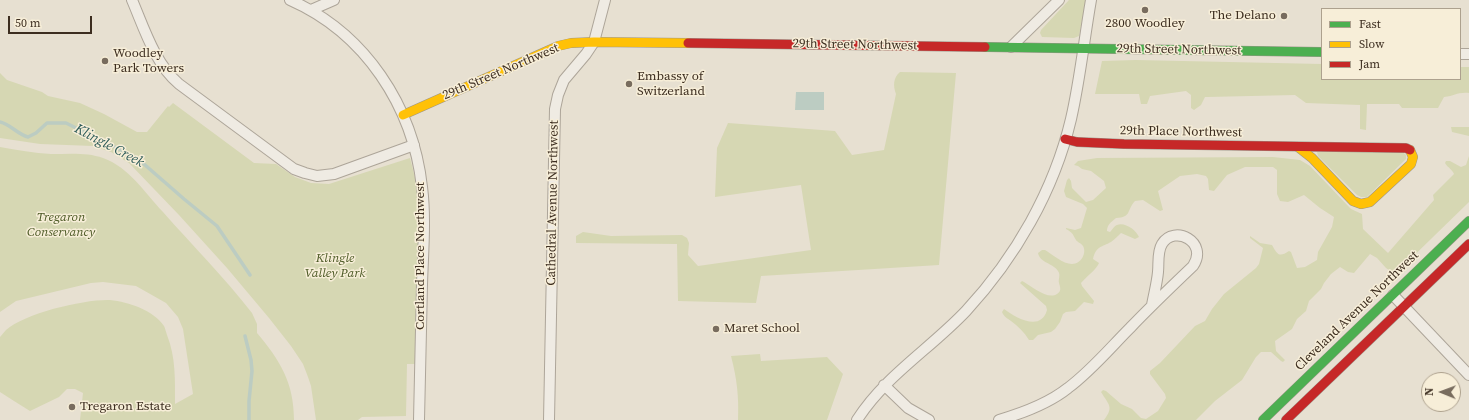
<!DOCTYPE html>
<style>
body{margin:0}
#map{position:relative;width:1469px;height:420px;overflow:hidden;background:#e7e0d1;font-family:"Source Serif 4",serif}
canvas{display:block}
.legend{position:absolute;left:1321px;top:8px;width:140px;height:72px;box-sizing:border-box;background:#f7eed8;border:1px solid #ada18e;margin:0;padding:5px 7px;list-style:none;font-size:12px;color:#3d2e20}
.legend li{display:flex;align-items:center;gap:8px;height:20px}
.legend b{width:20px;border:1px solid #ada18e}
.north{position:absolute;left:1421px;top:372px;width:40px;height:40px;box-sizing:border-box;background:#f7eed8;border:1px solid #ada18e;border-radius:50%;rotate:271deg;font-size:11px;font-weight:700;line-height:16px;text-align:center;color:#3d2e20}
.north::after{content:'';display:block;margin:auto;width:14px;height:18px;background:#786c5e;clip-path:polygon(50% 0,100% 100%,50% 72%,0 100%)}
.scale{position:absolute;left:8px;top:16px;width:84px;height:18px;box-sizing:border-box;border:2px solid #3d2e20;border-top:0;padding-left:5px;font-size:12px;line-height:14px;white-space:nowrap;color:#3d2e20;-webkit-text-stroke:3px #f7eed8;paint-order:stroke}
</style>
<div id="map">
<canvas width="1469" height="420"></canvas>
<ul class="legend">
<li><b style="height:5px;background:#4caf50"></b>Fast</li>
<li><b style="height:5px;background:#ffc107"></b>Slow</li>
<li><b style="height:5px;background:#c62828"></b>Jam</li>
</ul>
<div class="north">N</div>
<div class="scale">50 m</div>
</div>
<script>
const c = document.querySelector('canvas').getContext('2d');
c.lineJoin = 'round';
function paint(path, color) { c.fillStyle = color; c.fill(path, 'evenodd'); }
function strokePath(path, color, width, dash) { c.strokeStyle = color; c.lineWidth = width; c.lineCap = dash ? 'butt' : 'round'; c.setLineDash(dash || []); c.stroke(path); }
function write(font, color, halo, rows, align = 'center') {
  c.font = font + ' "Source Serif 4",serif'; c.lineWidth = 3; c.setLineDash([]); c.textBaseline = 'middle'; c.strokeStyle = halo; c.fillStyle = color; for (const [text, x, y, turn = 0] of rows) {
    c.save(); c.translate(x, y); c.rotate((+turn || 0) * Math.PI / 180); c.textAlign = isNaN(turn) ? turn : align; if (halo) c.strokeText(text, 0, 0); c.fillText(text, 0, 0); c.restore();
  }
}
paint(new Path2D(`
 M1069,0H1086L1079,36L1074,38L1042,37L1040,33L1041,30Z
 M1136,60L1322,64V79H1460V67H1469V93C1457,92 1455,96 1444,97L1438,108H1402L1399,104H1367L1366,130L1360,129V105L1306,103L1295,95L1207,97H1205L1201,105L1194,110L1191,108V95L1186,91L1150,96L1147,104H1141L1139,94H1095L1102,61Z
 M900,72L956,73L939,265L761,276L756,303L678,301L677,244L576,243V236L583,232L611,236L682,235L687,238L689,243L688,255L698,266L811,250L801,185L715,197L717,148L728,123L835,131L852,155L884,150L896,94C893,86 893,78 900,72Z
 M0,73L7,80L42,92L48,96L80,103L104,114L137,132H147L168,106L169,107L173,103L254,163L276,164L295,177L311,183L329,184L410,158L417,185L419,217L416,364H407L406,416L362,417L358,420H316L311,386L308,377L303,364L291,346L269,318L227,268L179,215L129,163L111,152L93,146L40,144L0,138Z
 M1451,127H1469V136L1452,132Z
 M0,147C17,150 34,153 51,154C68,154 87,152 103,158C130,168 144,192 163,212C193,246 224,277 252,313L257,324V333C280,360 294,383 294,420H80L83,393L75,389H67L59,397L30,411L14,401L0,392V337C2,335 4,332 6,330C25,313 85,299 110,300C129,302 153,310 164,326C165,328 166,332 167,335C176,358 175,380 175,404L193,394L183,329L178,317L166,303L136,286L103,282L91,283L16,301L0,312Z
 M1317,152H1403L1406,155V159L1367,197H1361L1357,195L1318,156Z
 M1469,156V202L1395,274L1386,268L1377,258L1370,254L1354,273L1348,272L1340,267L1331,274L1324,283L1321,289L1309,301L1306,311L1297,319L1292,329L1275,341L1276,351L1285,360L1283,362L1281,361L1271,352H1261L1256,357L1242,380L1215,401L1196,420H1104C1114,407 1109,405 1101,392L1103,390L1106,391L1121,404L1132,409L1141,418L1146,419L1158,411L1166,398L1165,394L1150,374V371L1160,363L1195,326L1205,321L1212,309L1224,294L1256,268L1259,264L1263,248L1250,238V236L1260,243L1272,245C1277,254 1279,258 1289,251L1291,252L1297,268L1305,267L1317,260L1318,252L1332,227L1334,217L1320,208L1304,195L1288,202L1280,201L1277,194V170L1273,167H1245L1227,175L1214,191L1209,190L1208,179L1206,176L1197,174L1180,176L1158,191L1163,210L1160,211L1143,200L1135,201C1126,211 1132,217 1116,218C1111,222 1107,225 1107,231L1110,232C1112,230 1114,226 1117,225C1125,222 1136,230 1139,237L1135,239L1121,233C1118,236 1115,239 1111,242C1102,247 1096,246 1093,259L1099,263C1097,269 1086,277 1081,283L1082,286L1094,301L1093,304L1084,302L1075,311L1066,312L1063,314L1060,322L1055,329L1051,332L1038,335L1033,340H1029C1024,332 1018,326 1011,321C1007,318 1004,317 1002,312L1004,309C1016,318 1041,332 1047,310L1046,306L1020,283L1022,281L1024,282C1032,287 1048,300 1057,294C1062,291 1060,287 1059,283C1058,279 1061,275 1058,271C1053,263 1040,263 1038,253L1042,250H1045C1052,254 1063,264 1072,264C1081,264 1087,253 1083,246C1081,243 1077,242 1076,240C1072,233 1073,233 1066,229V228L1075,230L1081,228L1087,208L1083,204L1066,197L1064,191L1067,180L1069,178L1071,181L1072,188L1086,202L1093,200L1106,188L1104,181L1091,171L1082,169L1078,166L1074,165L1078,161L1097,158L1273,157L1300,160L1310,166L1351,209L1362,214L1363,229L1388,253L1434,200L1433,195L1454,174C1452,169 1448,168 1445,163L1446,161H1450L1461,167L1466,165Z
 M760,354L761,361L827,357L843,374L827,420H738C739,397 737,379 731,356Z`), '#d6d7b3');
paint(new Path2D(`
 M796,92H824V110H795Z`), '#bcccc2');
strokePath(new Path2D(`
 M0,122C10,124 17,134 28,137L36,133L47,123H66L137,158L184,199L217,226L250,275
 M245,336L251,360L252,371L249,401V420`), '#bcccc2', 3.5);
const street = new Path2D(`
 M132,0C144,28 155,64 179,84L294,169L305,173L317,176L334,174L414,145
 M290,0C365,33 413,106 422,187C426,218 423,252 422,284C421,329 420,375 419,420
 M311,10L334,0
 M1011,47L1059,0
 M1460,54H1469
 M1393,295L1469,375
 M884,385L908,408L929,420
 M549,420L555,109L558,95L564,80L586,54L594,42L605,0
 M857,420C885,376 930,349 966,311C1015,258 1054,191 1071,119C1080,80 1084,40 1091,0
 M999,420C1023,413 1048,404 1068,388C1091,371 1110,348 1130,328C1150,307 1172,286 1193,266C1209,242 1174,224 1162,244C1157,252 1159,263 1158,272C1157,283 1154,294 1152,305`);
const fast = new Path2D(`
 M985,47L1322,52
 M1263,420L1469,221`);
const slow = new Path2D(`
 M403,115L558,46L571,43L594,42L688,43
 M1298,147L1312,158L1353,201L1361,204L1370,202L1411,164L1413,157L1410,150`);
const jam = new Path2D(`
 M688,43L985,47
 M1065,139L1077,142L1124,144L1406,148L1410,150
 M1286,420L1469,244`);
strokePath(street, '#ada599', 12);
strokePath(fast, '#9c958a', 10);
strokePath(slow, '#9c958a', 10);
strokePath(jam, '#9c958a', 10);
strokePath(street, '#efebe3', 10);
strokePath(fast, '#4caf50', 9);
strokePath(slow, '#ffc107', 9);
strokePath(jam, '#c62828', 9);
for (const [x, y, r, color] of [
 [1145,10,4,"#786c5e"],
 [1284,16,4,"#786c5e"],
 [105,61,4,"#786c5e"],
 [629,84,4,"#786c5e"],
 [716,329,4,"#786c5e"],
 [72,407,4,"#786c5e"]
]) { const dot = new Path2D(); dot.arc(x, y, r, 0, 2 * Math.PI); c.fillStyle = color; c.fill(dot); strokePath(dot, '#f7eed8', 1.5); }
write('13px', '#3d2e20', '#f7eed8', [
 ["The Delano",1276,16,"right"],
 ["2800 Woodley",1145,24,"center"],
 ["Woodley",113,54],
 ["Park Towers",113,69],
 ["Embassy of",637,77],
 ["Switzerland",637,92],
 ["Maret School",724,329],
 ["Tregaron Estate",80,407]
], 'left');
write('13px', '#3d2e20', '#f7eed8', [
 ["29th Street Northwest",855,45,1],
 ["29th Street Northwest",1179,50,1],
 ["29th Street Northwest",501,72,-23],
 ["29th Place Northwest",1181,132,1],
 ["Cathedral Avenue Northwest",553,203,-89],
 ["Cortland Place Northwest",421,256,-90],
 ["Cleveland Avenue Northwest",1357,311,-44]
]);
write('italic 13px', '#4d5a26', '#f7eed8', [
 ["Tregaron",61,218],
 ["Conservancy",61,233],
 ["Klingle",335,259],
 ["Valley Park",335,274]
]);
write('italic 14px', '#2f5d5a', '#f7eed8', [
 ["Klingle Creek",109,146,28]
]);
</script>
